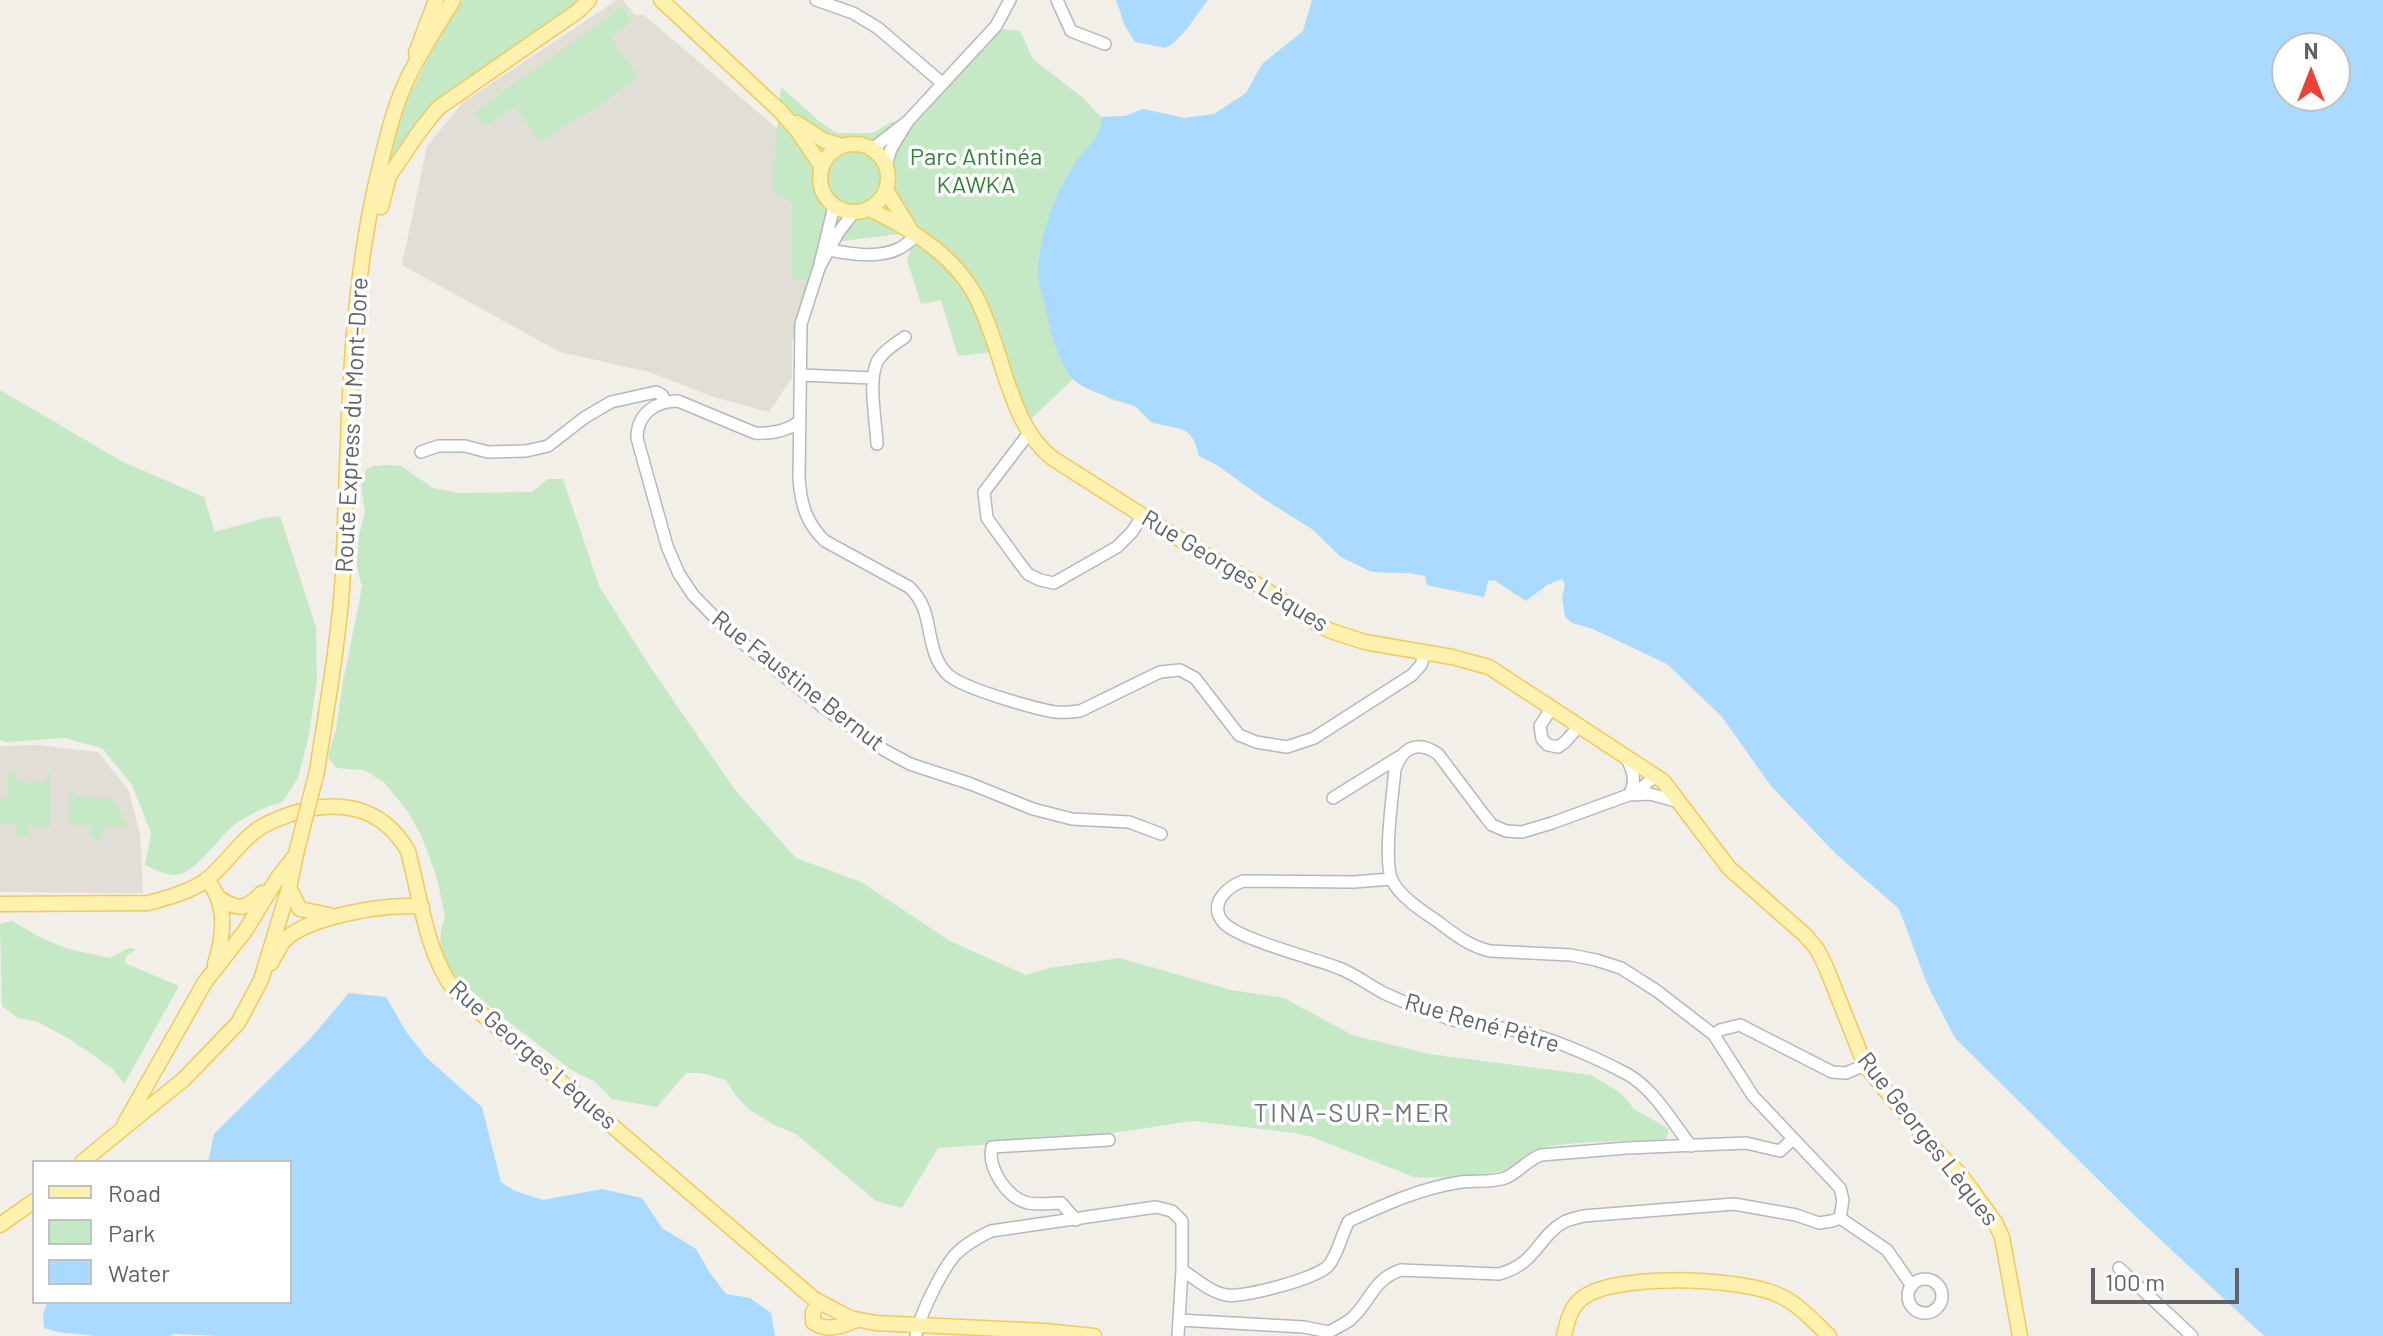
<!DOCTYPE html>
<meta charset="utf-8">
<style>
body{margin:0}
#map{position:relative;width:2383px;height:1336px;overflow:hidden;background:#f1efe8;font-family:Barlow,sans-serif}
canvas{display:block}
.legend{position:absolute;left:32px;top:1160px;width:260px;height:144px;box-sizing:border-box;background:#fff;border:2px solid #bfc1c3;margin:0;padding:10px 14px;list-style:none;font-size:24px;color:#5f6368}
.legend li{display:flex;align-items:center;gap:16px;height:40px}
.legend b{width:40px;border:2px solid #bfc1c3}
.north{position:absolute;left:2271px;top:32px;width:80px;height:80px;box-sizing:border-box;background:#fff;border:2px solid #bfc1c3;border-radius:50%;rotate:0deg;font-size:22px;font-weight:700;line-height:32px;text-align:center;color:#5f6368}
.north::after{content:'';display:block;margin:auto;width:28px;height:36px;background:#ea4335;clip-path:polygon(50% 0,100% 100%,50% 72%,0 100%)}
.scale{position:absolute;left:2091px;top:1268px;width:148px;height:36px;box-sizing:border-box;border:4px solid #5f6368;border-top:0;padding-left:10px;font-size:24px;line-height:28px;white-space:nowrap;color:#5f6368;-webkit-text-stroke:6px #fff;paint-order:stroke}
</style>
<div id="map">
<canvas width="2383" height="1336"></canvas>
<ul class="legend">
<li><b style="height:10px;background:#fff2af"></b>Road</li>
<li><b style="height:22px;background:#c5e8c5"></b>Park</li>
<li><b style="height:22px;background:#aadaff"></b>Water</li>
</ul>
<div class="north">N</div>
<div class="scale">100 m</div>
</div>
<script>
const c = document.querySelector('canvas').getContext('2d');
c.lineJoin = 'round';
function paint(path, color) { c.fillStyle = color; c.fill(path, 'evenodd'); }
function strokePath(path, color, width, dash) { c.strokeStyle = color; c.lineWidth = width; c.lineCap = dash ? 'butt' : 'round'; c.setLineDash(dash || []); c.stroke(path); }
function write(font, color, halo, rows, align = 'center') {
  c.font = font + ' Barlow,sans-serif'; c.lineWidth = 7; c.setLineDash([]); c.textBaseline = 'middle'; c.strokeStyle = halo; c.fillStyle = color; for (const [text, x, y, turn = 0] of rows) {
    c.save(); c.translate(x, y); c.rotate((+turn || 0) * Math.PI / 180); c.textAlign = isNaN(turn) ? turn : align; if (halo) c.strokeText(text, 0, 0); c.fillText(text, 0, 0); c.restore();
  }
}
paint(new Path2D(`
 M617,0H623L635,15H644L787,137L793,149L792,278L805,280L792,330V378L769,412L714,397L649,372L560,352L402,265L427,146L462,103Z
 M37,745L98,752L129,791L140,834L143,893L0,892V746Z`), '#e1ded6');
paint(new Path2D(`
 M463,0H577L564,18L504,55L386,165L403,107L436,43Z
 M622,7L632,21L610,37L638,77L584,116L582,114L541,142L515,106L485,127L474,113Z
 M994,28L1020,31L1033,59L1082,97L1101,117L1125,116L1143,109L1185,118L1214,114L1246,93L1503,563L1526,601L1494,580L1488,581L1484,597L1427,585L1425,576L1409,573L1372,572L1341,557L1312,529L1264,499L1217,465L1199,456L1196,441L1184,428L1152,423L1135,406L1112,400L1073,379L1032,418L1023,422L994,352L958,356L941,300L921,304L907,260L915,236L899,234L826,243L801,324L791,343L792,330L805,280L792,279V202L772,190L781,87L819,121L837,133H872L892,122L908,121Z
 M0,390L123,462L204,497L215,532L264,518L280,516L316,627L317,681L308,739L298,778L282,802C265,807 251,813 237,823C218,836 197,874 175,875C164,875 154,869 145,865L151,833L132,785L102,748L64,738L6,742L0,740Z
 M387,465L401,466L433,488L459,493L532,492L548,479H563L599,586L649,665L735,790L796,858L861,882L950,941L1026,975L1049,968L1120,958L1231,990L1284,998L1352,1035L1429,1054L1591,1075L1622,1094L1634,1109L1669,1129L1666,1139C1628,1142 1572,1140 1537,1149C1527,1152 1521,1162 1512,1167C1496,1176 1434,1179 1414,1177L1312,1137L1295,1133L1193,1121L1079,1138L938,1148L902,1208L876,1201L796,1134L776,1126L750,1110L736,1096L726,1080L701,1073H686L657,1107L612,1099L594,1081L570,1069L495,1011L450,972L440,950L441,929L445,917L437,878L421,835L408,812L384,782L364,770L336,768L328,757L336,729L343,682L362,587L357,566L359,535L365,512L361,485L366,470L372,466Z
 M8,773H16L17,782L46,783L47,773H50V826L30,825L29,836H17V824H0V799L7,798Z
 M70,791L78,797L112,799L129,827L103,826L102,839H91V825H69Z
 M12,921L41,938L68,949L110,958L129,948L137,949L126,956L125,963L179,986L124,1084L112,1068L71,1040L36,1021L18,1018L2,1006L0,924Z`), '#c5e8c5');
paint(new Path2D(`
 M1116,0H1208C1195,16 1185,37 1166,48L1135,42L1125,26Z
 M1312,0H2383V1336H2264L2136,1217L1955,1038L1927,984L1899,909L1836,854L1771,786L1722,717L1667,664L1593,629L1572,623L1565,617L1562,597L1565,585L1562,579L1547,585L1526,601L1494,580L1488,581L1484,597L1427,585L1425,576L1409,573L1372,572L1341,557L1312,529L1264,499L1217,465L1199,456C1192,424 1181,431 1156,423C1146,420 1141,409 1132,405C1116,399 1081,390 1071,377C1056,357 1049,326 1044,302C1042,293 1038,282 1038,272C1040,234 1054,195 1075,163C1085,146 1103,140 1101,117L1125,116L1143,109L1185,118L1214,114L1246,93L1262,64L1303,31ZM2287,48H2335V96H2287Z
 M349,993L386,997L407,1033L427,1058L482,1107L501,1182L515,1191L543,1200L602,1189L642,1198L662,1228L696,1249L710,1273L726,1294L750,1298L771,1313L775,1336H220L175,1334L169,1336H93C71,1332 68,1336 44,1328L43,1315L47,1302H290V1162H208L214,1134L310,1039Z`), '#aadaff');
const minor = new Path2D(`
 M816,0L853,13L878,28L942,83
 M1057,0L1071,31L1105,44
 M908,121L996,26L1010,0
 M872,149L908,121L891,149L886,165
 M834,206L819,268L838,233L854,212
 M829,250C850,254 880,259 900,248C906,245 911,240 916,236
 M819,268L801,324L799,479C801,504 806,523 825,541L909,587C933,609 925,635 938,661C942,669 947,675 954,679C974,691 1032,708 1055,712C1063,713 1072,712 1080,711L1160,672L1180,670L1195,678L1239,735L1256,742L1287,747L1314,738L1412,675L1421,665L1425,653
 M801,375L873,378
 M800,421C788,431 770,434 755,433L678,401C655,401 637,414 637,438L667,546L679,574L693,595L729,632L823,707L884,750L910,764L971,784L1033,809L1072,819L1129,822L1161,834
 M1029,433L984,492L987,518L1018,561L1028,574L1040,580L1054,583L1117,547L1132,532L1143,515
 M877,444C876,421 868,382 877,362C883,351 895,344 905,337
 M421,452L438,446H465L488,452L526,451L548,446L584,418L611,402L656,392L662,395L665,401
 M1552,707L1540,726L1542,739L1548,745L1558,747L1565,742L1579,726
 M1626,757C1633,771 1637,781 1629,795L1650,794L1679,802
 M1333,798L1399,757
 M1391,879L1354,882L1243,881C1227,887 1208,904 1223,922C1237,939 1313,958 1336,967C1354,973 1368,985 1384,993C1404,1003 1426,1010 1447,1018C1474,1027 1503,1026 1531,1034C1558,1041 1601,1060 1627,1074C1654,1089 1672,1122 1691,1146
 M1714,1035L1720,1030L1740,1025L1832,1072L1846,1073L1865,1065
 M1840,1218L1887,1250L1912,1286
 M1076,1220L1061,1203C1051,1203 1038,1205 1028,1203C1007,1198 987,1168 992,1147L1109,1140
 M2119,1268L2192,1336
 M1182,1270C1196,1279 1210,1292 1226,1295C1243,1298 1315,1279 1328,1266C1338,1255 1341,1235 1349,1221C1386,1204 1421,1188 1461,1182C1475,1180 1491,1183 1505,1178C1518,1173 1527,1160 1541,1155L1627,1148L1746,1143L1780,1151L1793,1139
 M1908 1296a17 17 0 1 1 34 0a17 17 0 1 1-34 0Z
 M1179,1320L1304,1327L1329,1332C1336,1328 1345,1324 1351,1319C1371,1301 1373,1279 1401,1270L1499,1274C1538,1263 1537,1237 1564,1222C1570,1219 1577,1218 1583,1216L1734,1204L1796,1215L1819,1223L1832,1221L1840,1218L1843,1200L1840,1188L1753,1096L1714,1035L1657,991L1621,968L1596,960L1571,955L1490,951C1469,946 1454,934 1437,921C1422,911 1399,896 1392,880C1383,861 1393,792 1395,769C1403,747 1418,740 1438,754L1484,815L1492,825L1506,831L1522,832L1552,823L1637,792L1655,776
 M916,1336C919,1316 941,1272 954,1256C964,1245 977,1238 991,1231L1156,1207L1172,1211L1182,1221V1270L1178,1336`);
const major = new Path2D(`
 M661,0L779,110L797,130L822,167
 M416,53L436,0
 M797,123L823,140L842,146
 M820 178a34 34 0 1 1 68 0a34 34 0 1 1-68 0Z
 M886,190L910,229
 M381,207L389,176L419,132L438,108L578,11L589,0
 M869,209C908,227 952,254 974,293C987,317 996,347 1004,373C1015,405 1025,436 1052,458L1192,547L1263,588L1317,624L1331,631L1365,642L1452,657L1489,667L1663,781L1729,868L1805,935L1817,949L1826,967L1865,1065L1936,1151L1960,1174L1995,1222L2002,1237L2020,1336
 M317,771C327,706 339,640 343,574C349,443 347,311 376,183C384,150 391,115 405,84C418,55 437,27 453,0
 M207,880C228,904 224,936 215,964
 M289,888L300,909L329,915
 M219,898C239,911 245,910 262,893
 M0,904L148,903C167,898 189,892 205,881C224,867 238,843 258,829C268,822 280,818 291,814C338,798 382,806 408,851C420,896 426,952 454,990L814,1299L850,1318L876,1323L1045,1331L1094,1336
 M271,963C275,956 279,947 284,941C304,917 392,902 422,907
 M125,1123L205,982L245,931L277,879L294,857
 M82,1162L184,1079L238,1023L261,980L289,888L296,854
 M0,1225L34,1201
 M819,1302L813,1312V1322C826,1332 842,1327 856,1320
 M1564,1336C1567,1324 1569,1311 1578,1302C1606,1271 1739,1278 1776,1294C1798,1303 1812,1320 1829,1336`);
strokePath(minor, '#b5b8bc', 14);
strokePath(major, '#f2c960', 17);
strokePath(minor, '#fff', 11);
strokePath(major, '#fff2af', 14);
const majorBridge = new Path2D(`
 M296,854L317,771`);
strokePath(majorBridge, '#f2c960', 17, []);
strokePath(majorBridge, '#fff2af', 14);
write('24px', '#348238', '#fff', [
 ["Parc Antinéa",976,157],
 ["KAWKA",976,185]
]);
write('24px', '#5f6368', '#fff', [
 ["Route Express du Mont-Dore",352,425,-87],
 ["Rue Georges Lèques",1235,571,31],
 ["Rue Faustine Bernut",798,681,38],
 ["Rue René Pètre",1482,1023,16],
 ["Rue Georges Lèques",533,1055,41],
 ["Rue Georges Lèques",1928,1139,52]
]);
c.letterSpacing = '2px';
write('26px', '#70757a', '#fff', [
 ["TINA-SUR-MER",1352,1113]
]);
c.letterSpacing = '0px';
</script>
